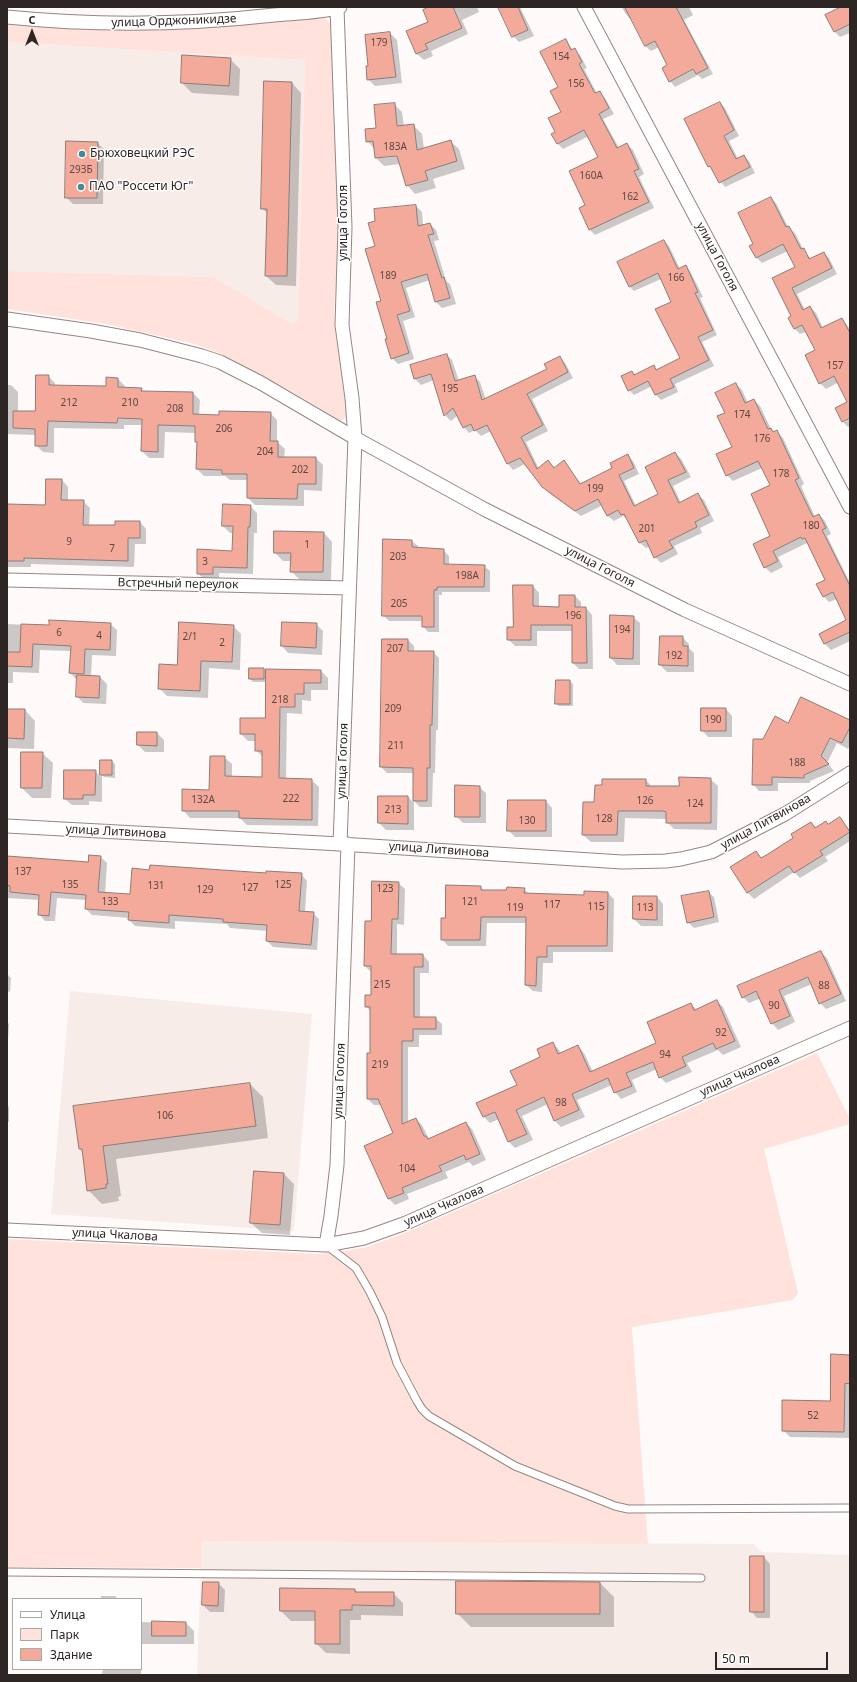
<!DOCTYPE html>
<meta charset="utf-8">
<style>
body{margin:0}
#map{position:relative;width:857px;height:1682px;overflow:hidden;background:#fefaf9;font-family:"Noto Sans",sans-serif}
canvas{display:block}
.frame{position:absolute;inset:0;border:8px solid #2e2625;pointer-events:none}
.legend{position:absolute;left:12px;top:1598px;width:130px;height:72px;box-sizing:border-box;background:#fff;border:1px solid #aba8a8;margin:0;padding:5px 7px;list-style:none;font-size:12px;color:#2e2625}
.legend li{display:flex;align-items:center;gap:8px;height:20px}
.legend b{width:20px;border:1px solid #aba8a8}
.north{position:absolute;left:12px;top:12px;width:40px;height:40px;-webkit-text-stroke:3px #fff;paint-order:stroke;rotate:0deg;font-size:11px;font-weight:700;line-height:16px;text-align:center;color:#2e2625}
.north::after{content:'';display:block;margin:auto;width:14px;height:18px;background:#2e2625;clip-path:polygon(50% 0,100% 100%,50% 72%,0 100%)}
.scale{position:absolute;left:715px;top:1652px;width:113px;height:18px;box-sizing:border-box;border:2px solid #2e2625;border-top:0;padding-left:5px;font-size:12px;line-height:14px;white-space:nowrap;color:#2e2625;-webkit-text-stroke:3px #fff;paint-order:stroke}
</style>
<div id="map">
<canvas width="857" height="1682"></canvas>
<div class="frame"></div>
<ul class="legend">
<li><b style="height:5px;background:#fff"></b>Улица</li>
<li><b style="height:11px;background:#ffe2dc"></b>Парк</li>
<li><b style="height:11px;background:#f3aa9b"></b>Здание</li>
</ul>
<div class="north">С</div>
<div class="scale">50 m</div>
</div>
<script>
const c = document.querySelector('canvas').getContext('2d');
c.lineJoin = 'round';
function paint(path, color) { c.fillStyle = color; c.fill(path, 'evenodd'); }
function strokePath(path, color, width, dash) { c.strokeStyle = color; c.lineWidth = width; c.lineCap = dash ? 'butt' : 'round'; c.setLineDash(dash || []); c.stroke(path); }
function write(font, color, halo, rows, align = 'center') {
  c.font = font + ' "Noto Sans",sans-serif'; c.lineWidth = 3; c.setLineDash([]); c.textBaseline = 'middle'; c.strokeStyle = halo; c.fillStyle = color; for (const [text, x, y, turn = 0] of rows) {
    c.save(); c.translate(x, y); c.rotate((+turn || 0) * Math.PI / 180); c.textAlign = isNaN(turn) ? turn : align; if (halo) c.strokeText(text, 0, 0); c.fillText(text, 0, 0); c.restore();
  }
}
paint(new Path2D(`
 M7,42L305,60L298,319L292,324L214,277L7,271Z
 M70,991L312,1014L294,1231L51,1214Z
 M202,1541L754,1544L762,1552L850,1555V1675H197Z`), '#f8ece9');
paint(new Path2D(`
 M316,16C323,16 328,19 331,25L340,227L334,311L335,327L349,415L343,420H339L291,391L217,352L191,343L106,324L7,309V271L214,277L292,324L298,319L305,60L7,42V22L75,28L198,29Z
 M817,1053L850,1119V1124L764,1149L798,1293L793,1300L632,1327L648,1544L202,1541L201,1568L7,1567V1239L319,1254L344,1251L367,1247L405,1233Z`), '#ffe2dc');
paint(new Path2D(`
 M432,7H477L479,12L462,20L468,34L431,51L433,56L424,60L417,54L408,31L429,22Z
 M503,7H520L534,36L519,42L513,36Z
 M622,7H689L693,15L684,20L713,74L702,79L698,75L675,87L670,81L669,66L659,47L651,51L645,46L632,18L630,19L625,13Z
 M843,7H850V33L840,37L835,32L827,16Z
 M390,33L397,40L402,83L375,86L368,79L369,67Z
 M565,40L573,50L580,55L587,68L584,69L597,94L599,92L605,98L614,114L603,119L619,148L627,144L633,150L644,174L639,177L654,208L595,235L590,230L586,205L600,157L589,136L563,149L558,144L553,134L557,132L562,112L560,87Z
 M230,59L240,69L239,96L192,93L182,83Z
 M292,83L301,93L296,286L276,285L266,276L268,214L262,208Z
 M720,103L725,108L739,136L729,141L738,159L744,156L749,161L755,173L725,187L709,166Z
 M394,104L402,112L404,127L414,126L422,134L424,149L450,141L459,149L465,169L433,179L436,188L415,194L407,185L400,164L384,166L376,158L375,149L367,141L378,129ZM402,154V156L382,158V156Z
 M97,143L104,149L103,204H73L66,197Z
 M771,198L776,203L788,227L795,233L803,249L811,259L823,253L829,258L837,274L797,294L805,310L810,307L816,313L823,328L842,319L850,329V417L843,420V422L842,421L849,402L839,382L826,389L820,383L816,350L806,332L800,334L795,329L789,318L793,316L774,278L796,267L788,251L762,263L757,258L755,244Z
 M416,206L422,212L423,226L430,224L436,230L439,240L434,241L446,281L450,284L456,304L442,308L436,302L430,280L406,288L415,317L403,321L414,359L398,364L392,358L388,340L382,301L377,247Z
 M664,241L669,246L680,269L685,266L690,271L703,297L700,298L717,335L702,342L714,366L675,384L678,392L661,400L656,395L652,386L634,395L629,390L632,372L635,375L654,366L657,370L681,359L672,302L661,279L634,291L629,286Z
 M447,355L452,360L459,381L474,376L480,382L486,400L548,370L560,358L565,363L573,378L532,399L548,431L526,442L539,469L548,462L555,468L564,462L581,484L613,468L627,455L633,461L639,474L624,481L636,506L660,495L675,453L681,459L691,477L673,486L681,503L698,495L704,500L714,521L700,528L702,533L674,546L678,554L661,563L655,557L650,546L646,548L640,543L629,520L623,516L614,521L608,516L603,505L581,516L549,493L525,464L513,470L508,464L491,431L481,436L475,430L469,433L464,427L458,415L451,421L445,415L434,380L421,385L415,379L411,366Z
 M48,376L55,383V386L107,387L118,379L125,386V388L141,389L144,392L193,393L200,400L199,415L220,416L270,413L277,420V442L285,449L284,458H316L323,465L322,491L304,490V506L255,505L248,498V480H230L225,476H204L197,469L198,443L196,441V433L165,432L164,458H149L142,451V425H124V429L54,428V453L43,452L36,445V435L7,434V385H11L18,392V412H36Z
 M736,384L742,390L748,403L754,400L760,406L771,429L774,433L777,432L783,438L804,484L801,486L815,517L819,515L825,521L831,534L827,536L850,583V641L831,650L825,644L821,634L848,621L837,599L829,602L823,596L826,580L807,543L778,557L783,567L771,573L765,567L772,537L771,486L762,468L733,481L727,475L733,447L726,413Z
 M850,419V426L848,427L843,422Z
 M62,480L68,487V501H83L90,508L89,526H116L140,522L146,529V544H135L134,567L31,564V567H7V505L46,506Z
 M250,506L257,513V533H254L253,574L219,573V580H204L198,573L233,552V533H230L223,526Z
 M324,533L332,542L331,580H300L291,571L292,561H283L275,553Z
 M412,541L418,546V549L443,550L449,556V566H484L490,571V592H442V595H439V632H428L423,626V621H389L383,615Z
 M533,586L539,593V608H560L575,596L581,602V608H586L592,615L593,669H579L573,663V631H537V646H515L508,639Z
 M633,617L640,623V665H617L611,658Z
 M283,623L316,624L323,631L322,655L288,653L282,646Z
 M7,624L50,626L110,624L117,630L116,656L92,655L91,677H100L107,684L106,704L83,703L77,696V680L70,673L71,651L40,650L39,673L13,672V683H7Z
 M233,626L241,634L240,670L209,668L208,698L167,696L159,688L178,666Z
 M682,637L689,644V648L694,653V672H667L660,665Z
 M383,640H408L414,646V652H433L439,658L438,730H436L435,773H433L432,807H420L414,801V830H386L379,823L408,797L414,803V773H387L381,767Z
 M264,669L267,672L321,671L328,678V690H311V701L302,700V714L287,713L286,779L311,780L319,787L318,826L247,825L240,818H190L183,810L210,791L224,757L232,764V777L263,778V757L256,750V741H248L241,734L266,719L267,682H253L250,679Z
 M570,681L573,684V706H559L556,703Z
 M726,709L732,716V737H708L702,730Z
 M7,710H25L35,721L34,749L7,748Z
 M850,721V745L848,749L837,743L827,763L834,771L810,781V783H778V791H759L753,784L764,740L789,724Z
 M157,733L164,740V752H145L138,745Z
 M42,753L53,763L51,798H32L22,788Z
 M101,761H112L115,764V778L104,777L102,775V802L89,801V805H72L65,799L95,771L101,777Z
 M710,779L718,786L717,830L674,829L667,822V819L625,818L624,842H591L583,835L603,786L646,780L652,787H680Z
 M479,787L486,793V823H463L456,816Z
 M546,801L552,808V837H515L508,830Z
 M840,818L850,831V841L825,857L828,861L800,878L794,872L754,899L748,893L731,868L756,852L762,859L795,838L811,823L817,828L829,825Z
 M7,857L89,863L101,857L107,863L105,894L131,896L266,874H301L307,881L305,912L313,913L319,919L317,950L273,947L267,941L268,931L230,928L227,924L175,921V929L135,926L129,920V918L92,915L86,909V900L57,898L55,921H45L39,914L40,900L7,898Z
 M398,883L405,889L404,925L397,924V955H423L429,962V973H420V1018H435L442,1024V1035H419V1047H408V1123L416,1119L422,1125L429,1139L466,1123L472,1129L486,1160L473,1166L469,1162L445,1172L448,1178L407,1194L409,1199L395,1205L389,1199L366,1146L394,1134L382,1105H374L368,1099L371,1054V1012L366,1006L372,996L371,972L365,966L372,922Z
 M480,887L485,891H507L524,889L530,895L585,896L608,893L614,899L613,952H553V963H543L542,992L533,991L526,985L527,923H487L486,946H448L442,939L446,919Z
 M708,892L714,897L719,922L694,928L688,922Z
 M657,897L663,904V926H641L634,919Z
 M821,952L827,958L846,1001L826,1009L820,1003L812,984L784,996L795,1022L778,1030L772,1023L761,998L749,1003L743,997Z
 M7,974L11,978L10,992L7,991Z
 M717,1001L723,1007L741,1047L723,1055L718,1050L687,1063L692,1072L666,1083L660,1077L657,1069L632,1080L637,1092L621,1099L615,1092L612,1085L577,1100L585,1117L561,1127L555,1121L548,1104L522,1116L533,1140L515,1148L509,1142L499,1119L490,1123L484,1117L518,1086L553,1043L559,1050L561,1054L578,1046L584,1053L593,1072L658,1044L691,1004L697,1010Z
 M7,1022L9,1024L7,1057Z
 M250,1084L263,1097L268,1138L116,1159L121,1196L118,1197L119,1201L102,1204L88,1190L83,1152L80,1149Z
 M7,1105L9,1107V1122H7Z
 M284,1174L294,1184L290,1235L262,1233L251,1223Z
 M850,1356V1438L790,1437L783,1430L831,1402Z
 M764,1557L770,1564V1618H757L751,1611Z
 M218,1583L225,1590L224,1612H210L203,1605Z
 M600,1583L614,1597V1627H471L457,1613Z
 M355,1590L358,1593H393L403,1603V1616L361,1615V1620H350V1654L326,1653L316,1643V1621H291L281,1611Z
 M101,1596H115L118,1599H101Z
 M141,1622L186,1623L194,1631V1644H141V1659Z
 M103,1669H141V1675H102Z`), '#0003');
const building = new Path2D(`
 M429,7H453L462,28L425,44L428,49L416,54L406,31L428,22L423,10Z
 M498,7H518L528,30L512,37Z
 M625,7H676L708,68L696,74L693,69L669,82L662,68L667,65L655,41L645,46Z
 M841,7H850V24L834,32L825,15Z
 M390,32L396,77L367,80L366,66H368L365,35Z
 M566,39L571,50L575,48L582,62L579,64L595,93L600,91L609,108L599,114L617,148L627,143L639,169L634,171L649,202L589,230L579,208L585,205L569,171L598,157L584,130L557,144L551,134L555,132L548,118L561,112L550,91L558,87L540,52Z
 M182,55L231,58L229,86L181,83Z
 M264,81L292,82L287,276H265L267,209H261Z
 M720,102L734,130L724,136L736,159L744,155L750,167L719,183L710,166L708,167L684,119Z
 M395,103L397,126L414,124L417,150L451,140L457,161L425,171L428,180L406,186L397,156L375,158L373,141L366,142L365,129L376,128L374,105Z
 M66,141L98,142L97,198H65Z
 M771,197L786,227L789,226L801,249L804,248L809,259L824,252L832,268L792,288L803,310L810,306L821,328L842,318L850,333V418L842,422L835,408L847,402L834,376L819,384L805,355L815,350L802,325L794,329L788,318L791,316L772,278L795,267L783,244L756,258L749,246L753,244L738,213Z
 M416,205L418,226L430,223L434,234L428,235L442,278L444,277L450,298L435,302L427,274L401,282L410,311L397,315L409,353L391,359L385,339H387L376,302L381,301L365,249L375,246L368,223L375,221L374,209Z
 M664,240L678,269L686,265L698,292L695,293L713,330L698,337L709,360L670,379L674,387L655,395L648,381L628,391L621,376L632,371L634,375L654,365L656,370L680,358L655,309L671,302L658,273L629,287L617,262Z
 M447,354L455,381L475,375L482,400L547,369L544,364L560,356L568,372L527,394L543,425L521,437L537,469L548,460L554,468L564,460L580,484L612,468L610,463L628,454L634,468L619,475L634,506L658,494L645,467L675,452L686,472L668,480L679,503L698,493L709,515L695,522L697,527L669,541L673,548L654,558L646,540L639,543L624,514L621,515L618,510L607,516L598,499L575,511L542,487L520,458L507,464L487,425L474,431L471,424L463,428L453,408L444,416L431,374L414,379L410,365Z
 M36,375H49V385L106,386V377L118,378V387L142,388L141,391L193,392V414L219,415V411L271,412L270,441H278V457H316V484H298L297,499L247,498V474H222V470L196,469L197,442H195V426L158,425V452L141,451L142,419L118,418L117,423L48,421L47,446H35V429L13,428V411H35Z
 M736,383L745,403L754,399L768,429L771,428L773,432L777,430L799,478L795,480L813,517L819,514L826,528L822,530L850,586V632L824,644L819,634L846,620L833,592L823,597L816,584L825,580L805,538L802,539L801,537L773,551L778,561L764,568L753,544L770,536L751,494L770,485L758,461L726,476L716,454L732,447L717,416L725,413L715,393Z
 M46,479H62L61,500H84L83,525H115V521H140V538H128V561L24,558V561H7V504L45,505Z
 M223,504L251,505L250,527H248L247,568L213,567V574H197V549L232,551L233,526H222Z
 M274,531L324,532L323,572H290L291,553H274Z
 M383,539L412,540V547L444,549V564L485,565L484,587H437V590H434V627H422V616H382Z
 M513,585H533V606L559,607V595H575V607H586L587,663H572V625H531V640H507V627H513Z
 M610,615L634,616L633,659L610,658Z
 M49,620L111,623L110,650L85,649L84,674L69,673L71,646L33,644L32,667L7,666V652H20L21,624L49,625Z
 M179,622L234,625L232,662L201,661L200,691L158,689L159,664L177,665Z
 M282,622L317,623L316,648L281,646Z
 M660,636H683V646H688V666L659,665Z
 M382,639H408V651H434L432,725H430V768H427V801H413V768L380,767Z
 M249,668H264V679H249Z
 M266,669L321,670V683H304V694H295V707H280L279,778L312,779V820L239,818V811H182V789L209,790L210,756H225V776L262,777V751H255V734H240V718H265Z
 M77,675L100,676L99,698L76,697Z
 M556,680H570V704H555Z
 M801,697L850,720V727L842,743L830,738L821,756L829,764L804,775V778L772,777V785H752L753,739H763L775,716L788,723Z
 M701,708H726V731H701Z
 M7,709H25L24,739L7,738Z
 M137,732H157V746L137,745Z
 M21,752H43L42,788H21Z
 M100,760H112V775H100Z
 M64,770H96L95,795H83V799H64Z
 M679,777L711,778V823H666V812L663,811H618L617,835H582L583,802H594L595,785H602V779H646V786H679Z
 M455,785L480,786V817H455Z
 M378,796H408V824L378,823Z
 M508,800H546V831H507Z
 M840,817L850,832L820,851L823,855L794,873L789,866L747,893L730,867L756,851L761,858L768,854L793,838L791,834L811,822L815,828L826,821L828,824Z
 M89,855L101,856L98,892L130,894L132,868L149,870L150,865L266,873V871L302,873L299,911L314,912L311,945L266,941L267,925L223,922V919L169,915V923L128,920L129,912L85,909L86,895L51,892L49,916L38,915L39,895L10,892V886L7,885V856L88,862Z
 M372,881L399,882L398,919H392L391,954H423V967H414V1017H436V1029H413V1041H402V1124L416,1118L424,1136H426L428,1139L466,1122L480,1154L466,1160L464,1155L439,1166L442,1171L402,1188L404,1193L388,1199L364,1146L393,1133L378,1099H367V1053H370V1007H365V995H371V966H364L365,921H371Z
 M446,885L481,886V890H506L507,887L525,888L524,893L584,895V891L608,892L607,946H547V957H537L536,986L525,985L526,917H481L480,940H441V918H445Z
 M709,891L714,917L687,923L681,896Z
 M633,896H657V920L633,919Z
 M821,951L841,994L819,1004L808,977L779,990L790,1016L771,1024L756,991L742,998L737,986Z
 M717,1000L735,1041L716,1049L713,1043L682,1057L686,1066L659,1078L653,1062L626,1073L632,1086L614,1093L608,1078L572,1094L579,1110L554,1121L544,1097L516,1110L527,1134L508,1142L495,1112L483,1117L476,1103L517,1085L510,1071L540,1057L537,1049L553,1042L558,1054L578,1045L590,1072L656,1043L647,1022L691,1003L694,1010Z
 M250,1083L256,1126L103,1146L108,1184H106V1188L87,1191L82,1149H79L73,1106Z
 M254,1171L284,1173L280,1225L250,1223Z
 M831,1354L850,1355V1384L845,1383L844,1432L782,1431V1400L830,1401Z
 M750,1556H764V1612H750Z
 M456,1581L600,1582V1614H456Z
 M203,1582H219L218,1606L202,1605Z
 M280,1588L355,1589V1592H394V1606L352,1605V1610H340V1644H315V1611H280Z
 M152,1621L186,1622V1636H152Z`);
paint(building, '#f3aa9b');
strokePath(building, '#8e7c78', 1);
const service = new Path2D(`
 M326,1245L356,1268L370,1292L382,1317L397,1363L417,1401L422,1409L429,1416L515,1466L615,1506L628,1509L850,1508
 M7,1572L701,1578`);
const minor = new Path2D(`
 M584,7L850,507
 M337,8L345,227L342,325L352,398L355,438L340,844
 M7,17C96,26 185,25 274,15C295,13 319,13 340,7
 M7,319L91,331L140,340L202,356L220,362L261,383L355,438L484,509L685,610L850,684
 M7,580L349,588
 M7,826L340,844L622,862L666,861L681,859L711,852L785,814L850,773
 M7,1230L326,1245L364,1238L406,1223L850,1028
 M326,1245L331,1216L337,1165L348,844`);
strokePath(service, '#978581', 9);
strokePath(minor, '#978581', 15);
strokePath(service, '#fff', 7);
strokePath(minor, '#fff', 13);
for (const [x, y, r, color] of [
 [82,154,4,"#448a95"],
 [81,187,4,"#448a95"]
]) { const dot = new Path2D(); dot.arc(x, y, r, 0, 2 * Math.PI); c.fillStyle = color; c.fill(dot); strokePath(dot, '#fff', 1.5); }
write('10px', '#5f4742', null, [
 ["179",379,43],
 ["154",561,57],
 ["156",576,84],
 ["183А",395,147],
 ["293Б",81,170],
 ["160А",591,176],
 ["162",630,197],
 ["189",388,276],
 ["166",676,278],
 ["157",835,366],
 ["195",450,389],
 ["212",69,403],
 ["210",130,403],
 ["208",175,409],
 ["174",742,415],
 ["206",224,429],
 ["176",762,439],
 ["204",265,452],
 ["202",300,470],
 ["178",781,474],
 ["199",595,489],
 ["180",811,526],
 ["201",647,529],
 ["9",69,542],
 ["1",307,545],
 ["7",112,549],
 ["203",398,557],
 ["3",205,562],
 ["198А",467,576],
 ["205",399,604],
 ["196",573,616],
 ["194",622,630],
 ["6",59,633],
 ["4",99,636],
 ["2/1",190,637],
 ["2",222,643],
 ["207",395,649],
 ["192",674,656],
 ["218",280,700],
 ["209",393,709],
 ["190",713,720],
 ["211",396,746],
 ["188",797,763],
 ["222",291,799],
 ["132А",203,800],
 ["126",645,801],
 ["124",695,804],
 ["213",393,810],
 ["128",604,819],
 ["130",527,821],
 ["137",23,872],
 ["135",70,885],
 ["125",283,885],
 ["131",156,886],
 ["127",250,888],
 ["123",385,889],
 ["129",205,890],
 ["133",110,902],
 ["121",470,902],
 ["117",552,905],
 ["115",596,907],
 ["119",515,908],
 ["113",645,908],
 ["215",382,985],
 ["88",824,986],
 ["90",774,1006],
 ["92",721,1033],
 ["94",665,1055],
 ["219",380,1065],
 ["98",561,1103],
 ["106",165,1116],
 ["104",407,1169],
 ["52",813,1416]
]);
write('12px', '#2e2625', '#fff', [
 ["улица Орджоникидзе",174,21,-2],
 ["улица Гоголя",344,223,-90],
 ["улица Гоголя",717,257,62],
 ["улица Гоголя",600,567,27],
 ["Встречный переулок",178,584,1],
 ["улица Гоголя",343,761,-88],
 ["улица Литвинова",766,822,-29],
 ["улица Литвинова",116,832,3],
 ["улица Литвинова",439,850,4],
 ["улица Чкалова",740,1076,-24],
 ["улица Гоголя",340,1081,-88],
 ["улица Чкалова",444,1206,-24],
 ["улица Чкалова",115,1235,3]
]);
write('12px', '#2e2625', '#fff', [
 ["Брюховецкий РЭС",90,154],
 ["ПАО \"Россети Юг\"",89,187]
], 'left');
</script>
